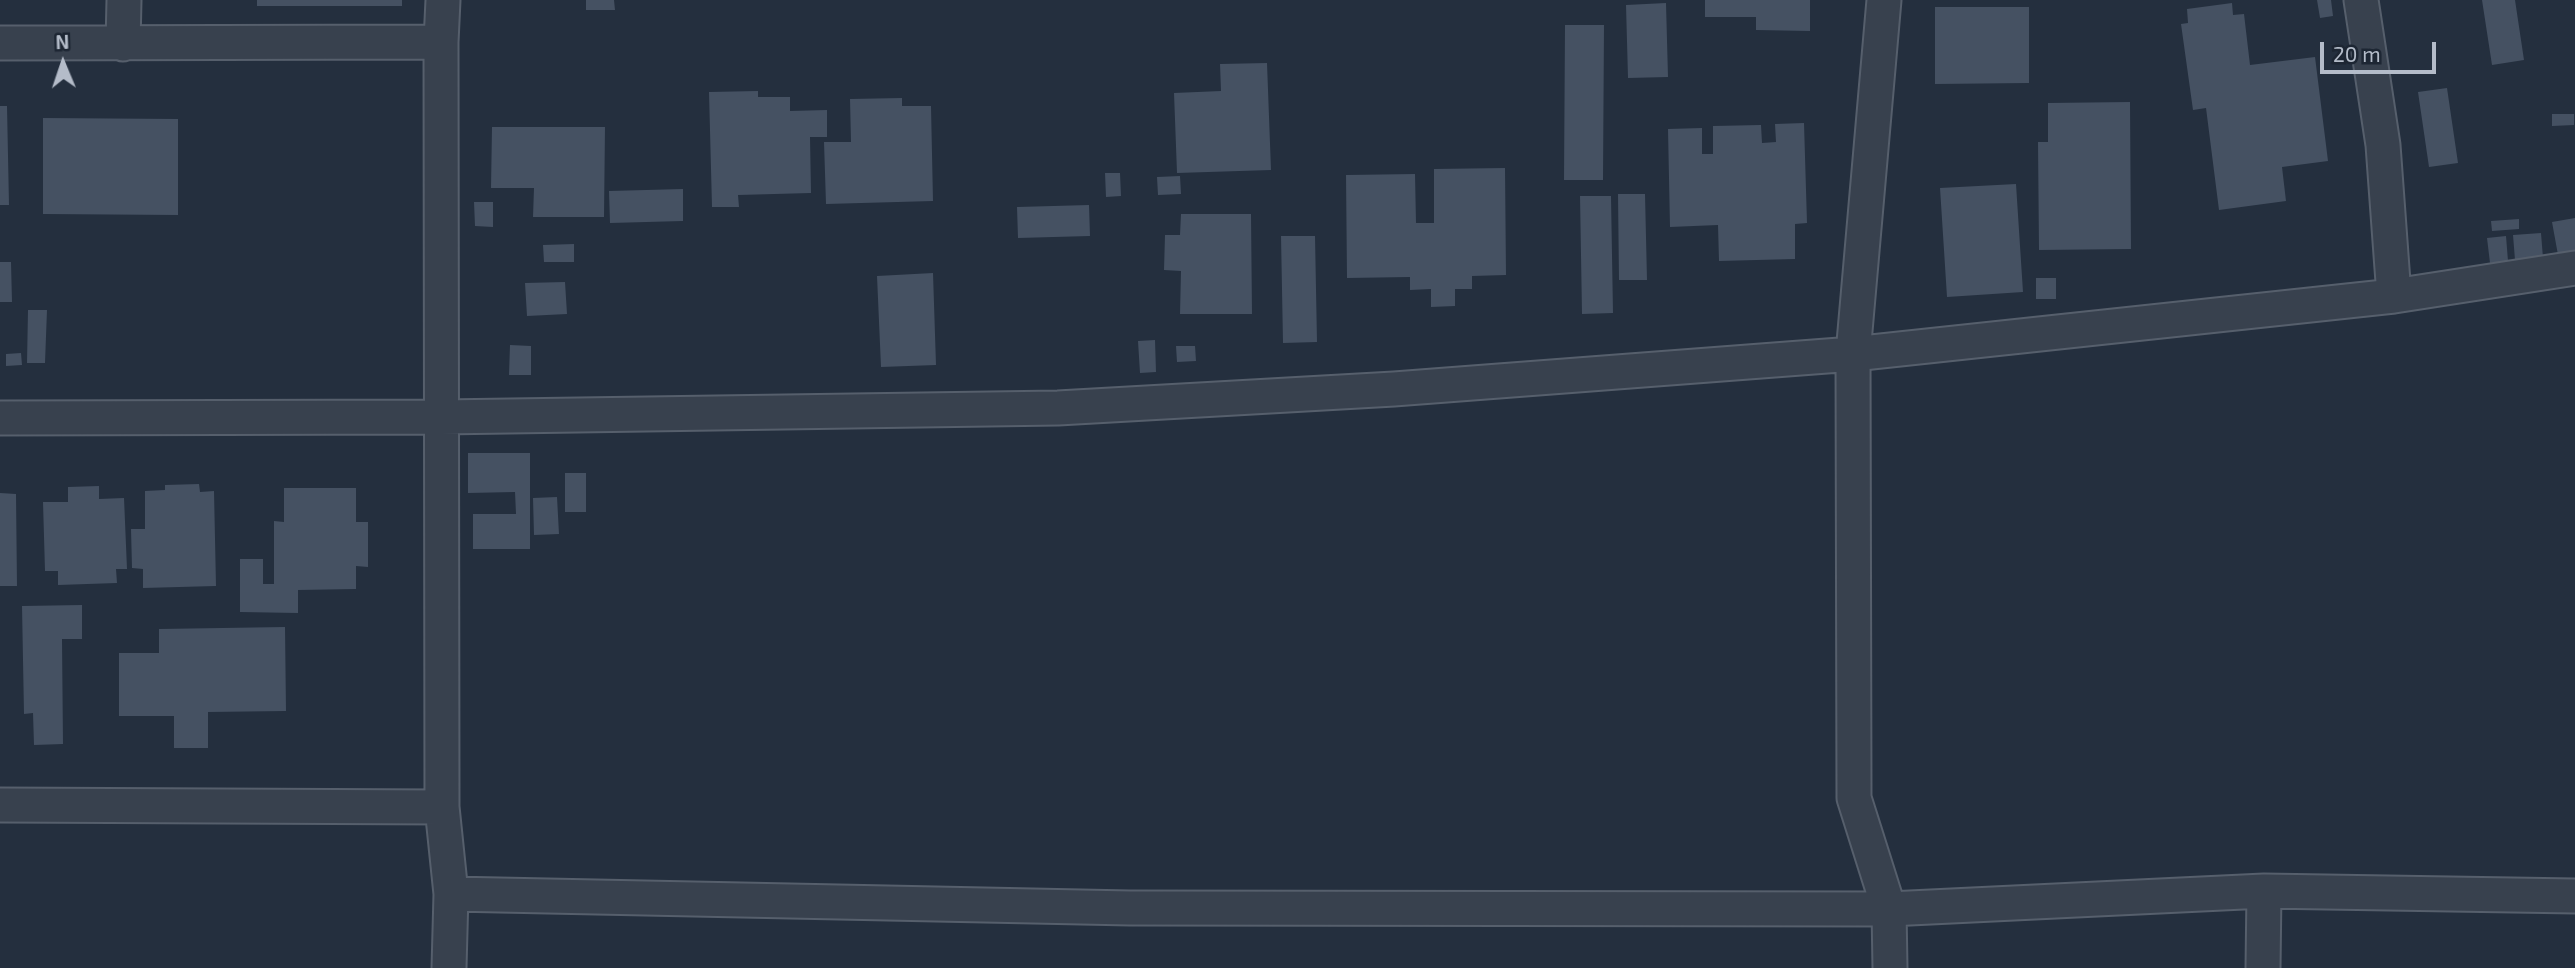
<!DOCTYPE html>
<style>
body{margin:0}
#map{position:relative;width:2575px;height:968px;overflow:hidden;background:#242f3e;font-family:"Exo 2",sans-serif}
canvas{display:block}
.north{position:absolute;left:28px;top:28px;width:70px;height:70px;-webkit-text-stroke:5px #1d2633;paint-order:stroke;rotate:358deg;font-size:19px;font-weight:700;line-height:28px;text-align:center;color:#b4bcc9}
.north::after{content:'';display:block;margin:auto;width:24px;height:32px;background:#b4bcc9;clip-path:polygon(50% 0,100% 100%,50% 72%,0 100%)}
.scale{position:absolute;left:2320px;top:42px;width:116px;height:32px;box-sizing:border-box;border:4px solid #b4bcc9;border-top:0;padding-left:9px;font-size:21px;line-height:24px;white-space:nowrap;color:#b4bcc9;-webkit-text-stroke:5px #1d2633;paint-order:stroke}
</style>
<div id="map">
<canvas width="2575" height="968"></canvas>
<div class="north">N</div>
<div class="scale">20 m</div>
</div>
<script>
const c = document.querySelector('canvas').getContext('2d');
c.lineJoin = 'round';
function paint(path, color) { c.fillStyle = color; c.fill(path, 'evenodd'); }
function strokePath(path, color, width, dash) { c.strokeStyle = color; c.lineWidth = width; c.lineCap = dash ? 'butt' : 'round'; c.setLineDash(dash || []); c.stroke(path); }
paint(new Path2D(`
 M257,0H402V6H257Z
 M586,0H614L615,10H586Z
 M1705,0H1810V31L1756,30V17H1705Z
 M2317,0H2331L2333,16L2320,18Z
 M2482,0H2515L2524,60L2492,65Z
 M1666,3L1668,77L1628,78L1626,5Z
 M2232,3L2233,15L2244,14L2250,65L2315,57L2328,161L2282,167L2286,201L2219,210L2206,108L2193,110L2181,24L2188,23L2187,9Z
 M1935,7H2029V83L1935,84Z
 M1565,25H1604L1603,180H1564Z
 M1267,63L1271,170L1177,173L1174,93L1221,91L1220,64Z
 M2447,88L2458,163L2429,167L2418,92Z
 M758,91V97H790V111L827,110V137H810L811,193L738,195L739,207H712L709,92Z
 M902,98V106H931L933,201L826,204L824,142H851L850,99Z
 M2130,102L2131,249L2039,250L2038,142H2048V103Z
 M0,106H7L9,205H0Z
 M2552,114H2574V125L2552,126Z
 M43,118L178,119V215L43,214Z
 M1804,123L1807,223L1795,224V259L1719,261L1718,225L1670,227L1668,129L1702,128V154H1713V126L1761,125L1762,143L1776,142L1775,124Z
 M492,127H605L604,217H533L534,188H491Z
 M1505,168L1506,275L1472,276V289H1455V306L1431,307V289L1410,290V277L1347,278L1346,175L1415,174L1416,223H1434V169Z
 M1105,173H1120L1121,196L1106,197Z
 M1180,176L1181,194L1158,195L1157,177Z
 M2016,184L2023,292L1947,297L1940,188Z
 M683,189V221L610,223L609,191Z
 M1618,194H1645L1647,280H1619Z
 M1580,196H1611L1613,313L1582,314Z
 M474,202H493V227L475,226Z
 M1089,205L1090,236L1018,238L1017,207Z
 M1181,214H1251L1252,314H1180L1181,271L1164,270L1165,235H1180Z
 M2575,218V252L2558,255L2552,222Z
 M2519,219V229L2492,231L2491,221Z
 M2541,233L2543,258L2515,260L2513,235Z
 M1281,236H1315L1317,342L1283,343Z
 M2506,236L2508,261L2490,263L2487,238Z
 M574,244V262H544L543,245Z
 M0,262H11L12,302H0Z
 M933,273L936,365L881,367L877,276Z
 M2036,278H2056V299H2036Z
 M565,282L567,314L527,316L525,283Z
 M28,310H47L45,363H27Z
 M1155,340L1156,372L1140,373L1138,341Z
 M510,345L531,346V375H509Z
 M1176,346H1195L1196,361L1177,362Z
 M21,353L22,365L6,366V354Z
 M468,453H530V549H473V514H516L515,492L468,493Z
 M565,473H586V512H565Z
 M199,484L200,492L214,491L216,586L143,588V569L132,568L131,529H145V491L165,490V485Z
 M99,486V499L124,498L127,569H116L117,583L58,585V571H45L43,502H68V487Z
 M284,488H356V522H368V567L356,566V589L298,590V613L240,612V559H263V584H274V521L284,522Z
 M0,493L16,494L17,586H0Z
 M557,497L559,534L534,535L533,498Z
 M82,605V639H62L63,744L34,745L33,713L24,714L22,606Z
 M285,627L286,711L208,712V748H174V716H119V653H159V629Z`), '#455162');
const minor = new Path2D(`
 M443,0L441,42L442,807L451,894L1130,908L1889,909L2264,891L2575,896
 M1884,0L1853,354L1854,798L1889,909L1890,968
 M2361,0L2383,145L2394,296
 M0,43L441,42
 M123,44L124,0
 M0,418L441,417L1058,408L1394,389L1853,354L2394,296L2575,268
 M0,805L442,807
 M449,968L451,894
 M2263,968L2264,891`);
strokePath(minor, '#565f6c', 37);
strokePath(minor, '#38414e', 33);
</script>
